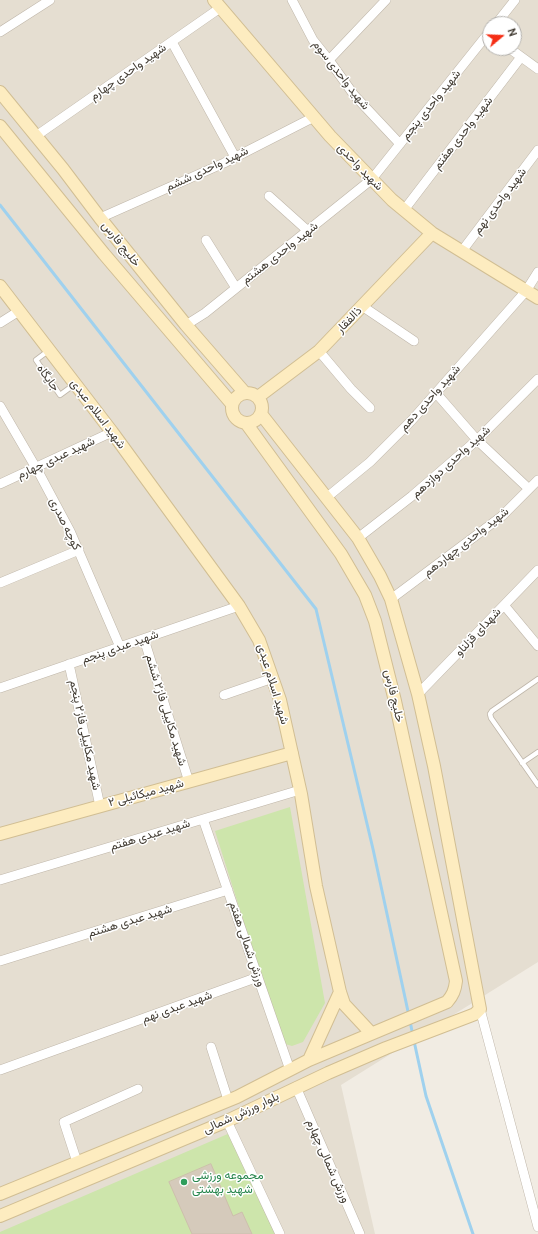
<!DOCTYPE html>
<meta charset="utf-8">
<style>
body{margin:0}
#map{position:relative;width:538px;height:1234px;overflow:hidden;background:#f1ece3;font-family:Cabin,sans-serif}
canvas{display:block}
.north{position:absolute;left:482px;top:16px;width:40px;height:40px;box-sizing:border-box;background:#fff;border:1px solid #b3b1ad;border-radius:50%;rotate:71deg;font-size:11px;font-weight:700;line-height:16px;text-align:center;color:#423c33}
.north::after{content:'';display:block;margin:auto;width:14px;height:18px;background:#f52e15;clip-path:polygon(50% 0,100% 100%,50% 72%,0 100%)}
</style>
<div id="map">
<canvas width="538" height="1234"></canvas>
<div class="north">N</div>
</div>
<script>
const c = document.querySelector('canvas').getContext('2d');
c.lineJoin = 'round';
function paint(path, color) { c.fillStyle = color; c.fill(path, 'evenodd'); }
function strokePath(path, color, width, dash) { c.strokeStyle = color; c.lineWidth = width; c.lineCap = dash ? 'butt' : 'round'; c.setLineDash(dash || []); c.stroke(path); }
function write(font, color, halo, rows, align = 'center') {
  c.font = font + ' Cabin,Vazirmatn,sans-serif'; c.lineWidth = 3; c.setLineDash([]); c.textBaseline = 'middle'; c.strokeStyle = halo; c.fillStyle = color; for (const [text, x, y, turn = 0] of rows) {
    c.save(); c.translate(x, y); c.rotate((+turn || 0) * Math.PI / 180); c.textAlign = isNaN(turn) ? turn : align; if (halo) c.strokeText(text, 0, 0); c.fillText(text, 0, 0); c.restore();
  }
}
paint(new Path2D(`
 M0,0H538V962L341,1085L375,1234H0ZM490,24H514V48H490Z`), '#e5ded1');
paint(new Path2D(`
 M290,807L325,1003L303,1042L292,1046L282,1043L215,831Z
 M230,1133L275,1234H0V1232Z`), '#cde5ab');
strokePath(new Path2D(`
 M0,205L316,609L373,849L409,1016
 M410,1021L413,1036
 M414,1041L426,1096L473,1234`), '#9fd1ee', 3);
const building = new Path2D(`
 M211,1164L233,1216L242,1212L252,1234H192L169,1182Z`);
paint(building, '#d5cabb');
strokePath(building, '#cdbfac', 1);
const lane = new Path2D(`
 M48,351L36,360L60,395L75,384
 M538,679L492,711L490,714L491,718L538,785
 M522,763L538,752`);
const street = new Path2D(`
 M292,0L313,40L329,60L354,95L400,144
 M496,24L515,0
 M0,32L50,0
 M172,42L235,157
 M509,48L538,69
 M329,60L386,0
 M36,136L220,8
 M269,196L308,231
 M404,210L521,57
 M100,218L224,163L314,117
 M206,240L236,288
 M462,251L538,150
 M362,306L414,341
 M0,323L19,311
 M186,325L205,313L372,179L490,31
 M319,351L351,389L370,408
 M436,393L477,440L529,489
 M0,406L39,473L70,531L120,647
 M0,484L112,432
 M326,498L370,462L412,420L526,291L538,272
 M358,538L412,496L477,440L538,379
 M0,583L79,550
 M391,599L502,516L538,480
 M504,605L538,646
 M144,639L189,782
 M69,664L100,806
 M0,688L239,606
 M418,694L538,570
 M224,695L273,678
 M203,819L290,1070
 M0,880L300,790
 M0,961L228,890
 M480,1009L538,1227
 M211,1047L228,1100
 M0,1070L258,977
 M296,1087L360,1234
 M227,1121L280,1234
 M77,1162L64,1122L138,1089`);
const secondary = new Path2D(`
 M214,0L330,136L392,200L432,233L538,298
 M0,92L63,169L100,218L186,325L245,393
 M0,126L104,254L232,404
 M0,286L112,432L239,606L259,640L280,700L301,794L316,886L340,992L344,1004L371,1033
 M232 408a15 15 0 1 1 30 0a15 15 0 1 1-30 0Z
 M258,397L319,351L432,233
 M0,834L292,753
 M309,1060L340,992
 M0,1194L237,1097L309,1060L447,1002C453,995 455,990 456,981L395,701L375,621L365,595L341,554L246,423
 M0,1216L227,1121L328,1073L386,1048L470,1016L475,1014L480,1009L434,766L418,694L391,599L380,576L358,538L261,414`);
strokePath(lane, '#bfb6a9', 6);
strokePath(street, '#bfb6a9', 10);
strokePath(secondary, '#d1be93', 14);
strokePath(lane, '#fff', 4.5);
strokePath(street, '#fff', 9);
strokePath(secondary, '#fdecc0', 12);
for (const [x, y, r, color] of [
 [184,1182,4,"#2e9e5b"]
]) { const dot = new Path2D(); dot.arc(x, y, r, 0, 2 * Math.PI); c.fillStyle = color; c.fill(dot); strokePath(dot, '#fff', 1.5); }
write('12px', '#423c33', '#fff', [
 ["شهید واحدی چهارم",128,72,-35],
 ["شهید واحدی سوم",341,75,52],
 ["شهید واحدی پنجم",431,105,-51],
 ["شهید واحدی هفتم",463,133,-52],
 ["شهید واحدی",360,167,46],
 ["شهید واحدی ششم",207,169,-25],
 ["شهید واحدی نهم",500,201,-53],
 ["خلیج فارس",121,244,51],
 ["شهید واحدی هشتم",280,253,-38],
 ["ذالفقار",349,320,-46],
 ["جایگاه",48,378,54],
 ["شهید واحدی دهم",430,398,-48],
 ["شهید اسلام عبدی",98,414,53],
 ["شهید عبدی چهارم",56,458,-25],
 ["شهید واحدی دوازدهم",451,462,-42],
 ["کوچه صدری",65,524,64],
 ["شهید واحدی چهاردهم",466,542,-38],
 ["شهدای قزلناو",478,632,-47],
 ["شهید عبدی پنجم",120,647,-19],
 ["شهید اسلام عبدی",273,684,73],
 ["خلیج فارس",394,696,77],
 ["شهید مکاییلی فاز۲ ششم",166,710,73],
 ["شهید مکاییلی فاز۲ پنجم",85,735,78],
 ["شهید میکائیلی ۲",146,793,-15],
 ["شهید عبدی هفتم",150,835,-17],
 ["شهید عبدی هشتم",130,921,-17],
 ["ورزش شمالی هفتم",247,944,71],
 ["شهید عبدی نهم",177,1007,-20],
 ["بلوار ورزش شمالی",241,1113,-25],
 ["ورزش شمالی چهارم",328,1161,66]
]);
write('12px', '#27864d', '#fff', [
 ["مجموعه ورزشی",192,1175],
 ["شهید بهشتی",192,1189]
], 'left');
</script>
